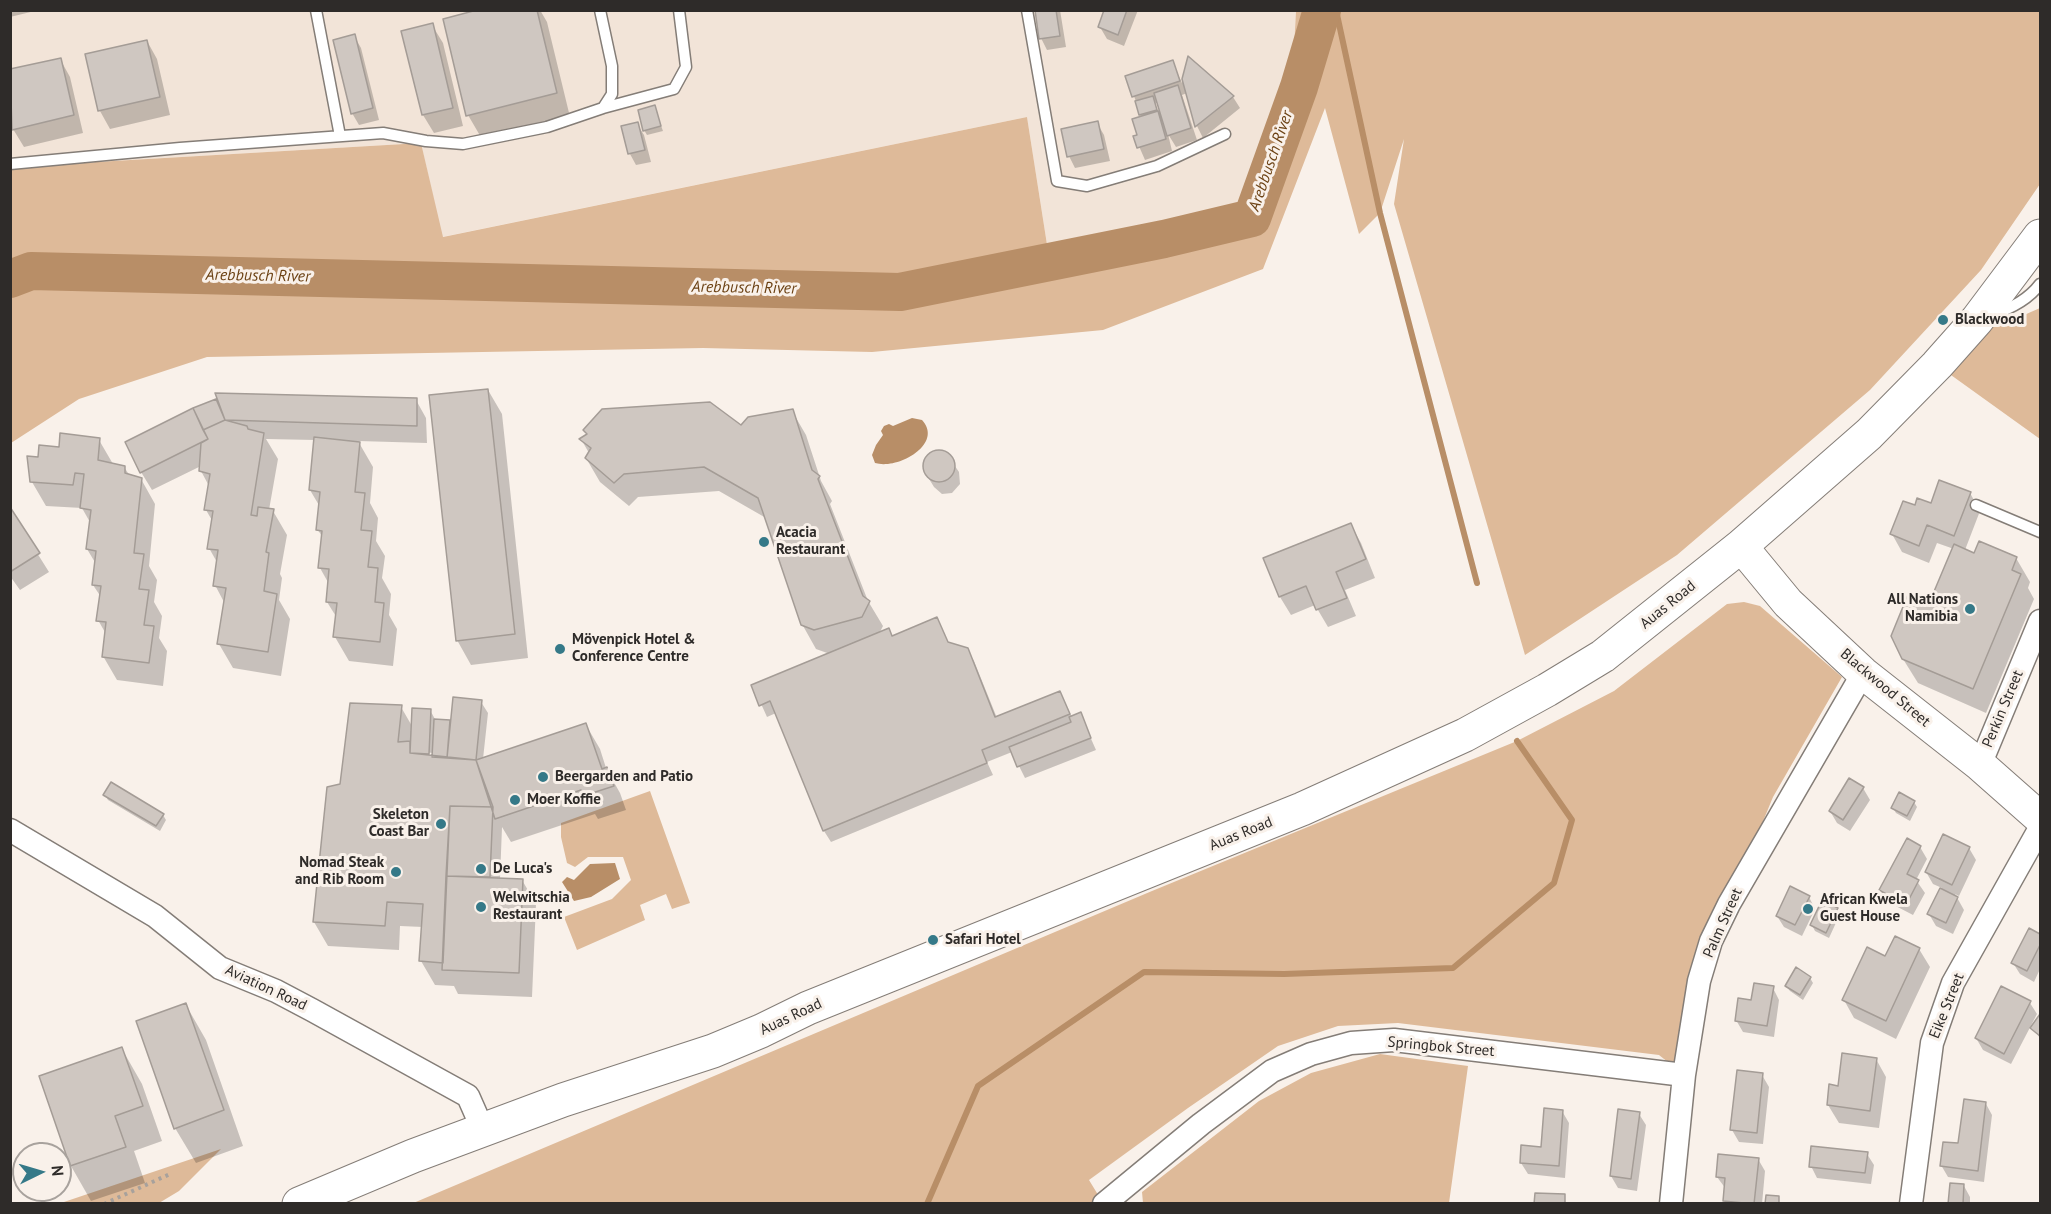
<!DOCTYPE html>
<meta charset="utf-8">
<style>
body{margin:0}
#map{position:relative;width:2051px;height:1214px;overflow:hidden;background:#f9f1ea;font-family:"PT Sans",sans-serif}
canvas{display:block}
.frame{position:absolute;inset:0;border:12px solid #2e2b29;pointer-events:none}
.north{position:absolute;left:12px;top:1142px;width:60px;height:60px;box-sizing:border-box;background:#f9f1ea;border:2px solid #a8a29d;border-radius:50%;rotate:85deg;font-size:16px;font-weight:700;line-height:24px;text-align:center;color:#2e2b29}
.north::after{content:'';display:block;margin:auto;width:21px;height:27px;background:#357988;clip-path:polygon(50% 0,100% 100%,50% 72%,0 100%)}
</style>
<div id="map">
<canvas width="2051" height="1214"></canvas>
<div class="frame"></div>
<div class="north">N</div>
</div>
<script>
const c = document.querySelector('canvas').getContext('2d');
c.lineJoin = 'round';
function paint(path, color) { c.fillStyle = color; c.fill(path, 'evenodd'); }
function strokePath(path, color, width, dash) { c.strokeStyle = color; c.lineWidth = width; c.lineCap = dash ? 'butt' : 'round'; c.setLineDash(dash || []); c.stroke(path); }
function write(font, color, halo, rows, align = 'center') {
  c.font = font + ' "PT Sans",sans-serif'; c.lineWidth = 6; c.setLineDash([]); c.textBaseline = 'middle'; c.strokeStyle = halo; c.fillStyle = color; for (const [text, x, y, turn = 0] of rows) {
    c.save(); c.translate(x, y); c.rotate((+turn || 0) * Math.PI / 180); c.textAlign = isNaN(turn) ? turn : align; if (halo) c.strokeText(text, 0, 0); c.fillText(text, 0, 0); c.restore();
  }
}
paint(new Path2D(`
 M11,11H1296L1293,67L1276,134L1244,214L1048,251L1027,117L442,237L421,143L11,167Z`), '#f2e4d8');
paint(new Path2D(`
 M1296,11H2040V184L1981,270L1870,390L1677,555L1525,655L1394,204L1404,139L1380,213L1359,234L1325,108L1263,269L1103,330L872,352L703,348L207,357L79,399L11,443V167L421,143L443,237L1027,117L1048,251L1244,214L1276,134L1293,67Z
 M2040,308V439L1937,365L1977,320L2015,319Z
 M1744,602L1760,606L1842,677L1773,797L1729,904L1684,1075L1659,1055L1398,1023L1338,1026L1278,1046L1188,1108L1089,1180L1103,1203L411,1204L1152,891L1517,741L1614,691L1727,604Z
 M650,791L690,903L672,909L666,894L640,905L645,920L577,950L564,917L612,899L631,880L623,857H588L575,867L567,863L561,837V823Z
 M1380,1054L1468,1066L1449,1203H1143L1142,1192L1259,1101L1311,1073Z
 M221,1149L179,1191L159,1203H61Z`), '#deba99');
paint(new Path2D(`
 M912,418L922,420C944,444 898,470 875,463L872,455L876,445L883,435L881,431L884,426L889,424L893,426Z
 M615,863L620,879L591,897L574,901L562,882L567,877L574,880L590,864Z`), '#b88e67');
paint(new Path2D(`
 M10,10H39L10,17Z
 M483,10H540L547,22L570,117L482,139L468,115Z
 M1036,10H1060L1066,47L1047,50L1041,38Z
 M1106,10H1138L1124,46L1107,39L1100,27Z
 M432,25L443,43L463,126L434,133L423,115Z
 M354,36L361,48L379,120L359,125L352,113Z
 M147,41L157,59L170,115L110,129L100,111L87,55Z
 M60,59L70,77L83,133L24,147L13,129L10,117V71Z
 M1189,59L1233,97L1240,108L1203,138L1197,126L1187,93L1182,95L1197,140L1176,147L1168,134L1172,151L1145,160L1135,137L1139,136L1142,118L1127,77L1172,62L1182,83ZM1159,102L1164,126L1159,115L1155,103Z
 M654,107L663,131L647,135L644,130Z
 M1097,123L1104,135L1110,161L1075,168L1069,156Z
 M637,124L644,135L651,162L636,165L630,154Z
 M488,390L502,414L528,658L471,665L457,640Z
 M416,400L426,418L427,443L358,441L373,467L370,503L378,518L376,541L385,556L382,578L391,594L389,615L397,629L393,666L349,661L335,637L337,618L327,602L329,584L320,568L323,538L318,530L320,507L310,490L315,440L266,439L278,459L269,510L273,511L287,535L280,574L282,578L279,600L290,619L281,676L233,668L219,644L225,604L215,585L218,564L209,548L213,522L206,510L209,486L201,471V466L152,490L141,472L216,401L220,407Z
 M792,411L806,435L821,481L832,501L830,504L868,601L883,626L879,634L892,638L937,619L949,644L967,649L974,661L997,718L1060,693L1072,717L1080,714L1096,750L1025,778L1012,752L987,762L993,775L831,842L824,831L776,713L767,717L753,686L830,654L816,649L802,624L766,518L719,491L638,497L629,506L600,482L586,458L589,453L581,439L741,427Z
 M99,440L113,464L124,467L130,476L141,479L155,504L149,566L157,580L154,602L162,616L159,638L167,651L163,686L117,680L103,656L106,634L98,620L101,597L93,585L96,564L87,549L91,524L82,508L46,506L32,482L39,458L60,449Z
 M933,453H946L959,472L960,484L952,493L942,494L934,487L926,474L925,462Z
 M1970,493L1980,511L1965,550L1975,555L2016,558L2030,582L2028,588L2034,599L1986,713L1918,683L1903,659L1931,603L1954,549L1937,543L1929,563L1902,552L1892,534L1915,507L1931,505Z
 M10,510L49,572L20,590L10,576Z
 M1351,525L1361,543L1375,578L1345,590L1356,616L1328,627L1315,605L1291,615L1280,597L1265,559Z
 M481,702L488,713L483,759L586,725L600,749L606,768L620,793L626,810L598,819L595,814L511,842L502,827L500,879L522,880L536,904L532,997L458,994L454,986L435,985L421,961L423,927L400,926L399,950L328,946L314,922L341,785L401,707L412,726L430,710L436,721L451,722ZM416,752L436,753V756L416,755Z
 M1863,788L1870,800L1850,831L1837,823L1830,811Z
 M105,795L163,815L166,820L160,831L108,800Z
 M1914,802L1917,807L1910,821L1896,813L1893,808Z
 M1920,847L1927,859L1916,880L1925,893L1913,915L1888,902L1881,890Z
 M1969,848L1976,860L1959,896L1955,894L1964,910L1953,934L1936,926L1929,914L1942,888L1933,884L1926,872Z
 M1809,897L1815,909L1802,936L1784,927L1777,916Z
 M1837,909L1840,914L1829,938L1815,931L1812,925Z
 M2030,930L2040,936V969L2034,982L2020,974L2013,963Z
 M1919,949L1930,967L1896,1039L1854,1018L1844,1000L1886,958Z
 M1810,978L1813,983L1803,1000L1790,991L1786,986Z
 M1773,988L1779,1000L1774,1037L1743,1032L1736,1020L1752,1002Z
 M2030,1003L2037,1014L2011,1064L1983,1050L1976,1038Z
 M186,1005L206,1040L243,1146L196,1163L175,1128Z
 M2040,1016V1038L2032,1028Z
 M122,1049L142,1084L162,1141L134,1151L145,1183L91,1201L71,1166L41,1077Z
 M1876,1059L1886,1077L1879,1128L1839,1123L1828,1105L1839,1087Z
 M1762,1075L1769,1087L1763,1144L1739,1142L1732,1130Z
 M1986,1104L1992,1115L1984,1182L1948,1177L1941,1165L1959,1145Z
 M1562,1111L1569,1123L1565,1178L1528,1174L1521,1163L1542,1149Z
 M1639,1114L1646,1125L1637,1191L1618,1188L1611,1176Z
 M1867,1154L1874,1165L1871,1184L1817,1178L1811,1166Z
 M1758,1159L1765,1171L1762,1204H1726V1189L1717,1177Z
 M1964,1186L1970,1197V1204H1949Z`), '#0003');
strokePath(new Path2D(`
 M1336,10L1380,213L1477,583
 M927,1204L978,1086L1144,972L1284,974L1453,968L1554,883L1572,820L1517,741`), '#b88e67', 6);
strokePath(new Path2D(`
 M10,279L31,271L900,292L1164,239L1252,218L1299,87L1322,10`), '#b88e67', 38);
const building = new Path2D(`
 M477,10H537L557,93L466,116L443,19Z
 M1035,10H1056L1060,36L1039,39Z
 M1104,10H1127L1118,35L1098,27Z
 M433,23L453,108L422,115L401,31Z
 M355,34L373,108L351,114L333,40Z
 M147,40L160,97L98,111L85,54Z
 M1188,56L1234,96L1195,127L1182,79Z
 M61,58L74,115L12,130L10,69Z
 M1173,60L1180,81L1132,97L1125,76Z
 M1178,85L1191,128L1167,136L1154,93Z
 M1153,96L1157,110L1139,115L1135,101Z
 M655,105L661,126L643,131L638,110Z
 M1158,111L1166,139L1137,148L1133,136L1137,135L1132,119Z
 M1098,121L1104,149L1067,157L1061,129Z
 M638,122L645,150L628,154L621,126Z
 M488,389L515,634L456,641L429,395Z
 M215,393L417,398V426L225,420Z
 M216,399L225,420L203,430L193,408Z
 M710,402L741,425L748,417L793,409L812,470L820,476L818,479L863,596L870,601L862,617L814,630L801,625L758,498L704,467L624,474L614,483L585,458L591,448L579,439L587,434L583,430L602,409Z
 M193,408L208,439L140,473L125,442Z
 M225,420L247,426L248,429L264,433L251,515L257,516L258,507L274,509L266,552L269,553L264,591L277,594L268,652L217,644L226,588L213,586L218,550L207,549L213,511L204,510L210,474L199,471L201,443L208,439L203,430Z
 M60,433L100,438L98,460L125,466V473L142,478L134,553L144,554L139,589L149,590L144,625L154,626L149,663L102,657L106,622L96,621L101,586L92,585L96,551L86,549L91,510L80,508L84,474L75,473L73,485L30,482L27,456L38,457L39,445L59,447Z
 M314,437L360,442L355,492L365,493L361,530L372,531L368,567L378,568L375,602L384,603L380,642L333,637L337,603L326,602L329,569L318,568L322,531L316,530L320,492L309,490Z
 M923 466a16 16 0 1 1 32 0a16 16 0 1 1-32 0Z
 M1939,480L1971,492L1954,536L1927,525L1919,546L1890,534L1903,501L1915,505L1917,498L1931,503Z
 M10,507L40,553L10,572Z
 M1351,523L1366,559L1336,572L1347,598L1316,610L1306,586L1279,597L1263,558Z
 M1979,541L2017,557L2012,570L2021,574L1973,689L1902,659L1891,636L1909,592L1930,601L1954,544L1974,553Z
 M937,617L948,642L968,648L995,717L1060,691L1070,714L982,750L987,763L823,831L770,701L759,706L751,685L889,628L892,636Z
 M453,697L482,700L476,760L447,758Z
 M350,703L402,705L398,742L410,741V753L476,760L493,807L450,806L443,963L419,961L423,904L387,902L385,926L313,922L327,787L340,784Z
 M412,708L431,709L429,754L410,753Z
 M1081,712L1091,738L1017,767L1009,747L1071,722L1069,717Z
 M434,719L450,720L447,758L432,757Z
 M586,723L602,769L607,767L614,786L583,796L581,790L495,819L476,760Z
 M1849,778L1864,787L1843,820L1829,811Z
 M111,782L164,814L156,826L103,795Z
 M1899,792L1915,801L1907,816L1891,808Z
 M450,806L493,807L490,877L446,876Z
 M1943,834L1970,847L1952,885L1925,872Z
 M1907,838L1921,846L1907,874L1919,880L1906,905L1879,890Z
 M446,876L523,879L519,973L442,970Z
 M1790,886L1810,896L1795,925L1776,916Z
 M1940,888L1958,897L1946,923L1927,914Z
 M1822,900L1838,908L1826,933L1810,925Z
 M2029,928L2040,934V945L2027,971L2011,963Z
 M1895,936L1920,948L1886,1021L1842,1000L1867,947L1885,956Z
 M1796,967L1811,977L1800,995L1785,986Z
 M1754,983L1774,986L1767,1026L1735,1021L1738,998L1751,1000Z
 M2001,986L2031,1001L2004,1054L1975,1038Z
 M186,1003L224,1110L174,1129L136,1021Z
 M2040,1014V1036L2030,1028Z
 M122,1047L143,1106L115,1116L126,1147L70,1166L39,1076Z
 M1842,1053L1877,1058L1870,1111L1827,1105L1829,1084L1838,1086Z
 M1737,1070L1763,1073L1757,1133L1730,1130Z
 M1964,1099L1986,1102L1978,1171L1940,1166L1943,1142L1958,1143Z
 M1544,1108L1563,1110L1559,1166L1520,1163L1521,1145L1541,1147Z
 M1618,1109L1640,1112L1631,1179L1610,1176Z
 M1811,1146L1868,1152L1865,1173L1809,1167Z
 M1718,1154L1759,1158L1754,1204L1723,1201L1725,1178L1716,1177Z
 M1950,1183L1964,1184L1963,1204H1948Z
 M1535,1193L1565,1194V1204H1534Z
 M1766,1195L1779,1196V1204H1765Z`);
paint(building, '#cfc7c1');
strokePath(building, '#a49c96', 1.5);
const lane = new Path2D(`
 M316,10L340,136
 M1027,10L1057,181L1087,186L1157,166L1225,134
 M603,108L674,89L686,67L679,10
 M10,164L180,148L383,133L426,141L463,144L547,127L603,108L612,94V66L600,10
 M1991,315C2010,309 2028,300 2040,284
 M1976,505L2040,532`);
const street = new Path2D(`
 M1980,765L2040,621
 M10,830L155,916L220,968L276,991L312,1010L468,1096L483,1130
 M1104,1204L1201,1124L1272,1071L1311,1054L1351,1043L1394,1040L1684,1075
 M1671,1204L1684,1075L1699,981L1711,941L1729,904L1863,673
 M1911,1204L1932,1043L1953,983L2040,828`);
const secondary = new Path2D(`
 M1741,546L1788,603L1863,673L1980,765L2040,818`);
const primary = new Path2D(`
 M299,1204L413,1156L563,1100L713,1051L761,1031L808,1008L1302,809L1465,735L1547,690L1603,656L1741,546L1869,434L1937,365L1977,320L2040,236`);
strokePath(lane, '#847d77', 13);
strokePath(street, '#847d77', 25);
strokePath(secondary, '#847d77', 34);
strokePath(primary, '#847d77', 35);
strokePath(new Path2D(`
 M104,1204L170,1174`), '#a7a19c', 4, [3, 4.5]);
strokePath(lane, '#fff', 10);
strokePath(street, '#fff', 22);
strokePath(secondary, '#fff', 32);
strokePath(primary, '#fff', 33);
for (const [x, y, r, color] of [
 [1943,320,6,"#357988"],
 [764,542,6,"#357988"],
 [1970,609,6,"#357988"],
 [560,649,6,"#357988"],
 [543,777,6,"#357988"],
 [515,800,6,"#357988"],
 [441,824,6,"#357988"],
 [481,869,6,"#357988"],
 [396,872,6,"#357988"],
 [481,907,6,"#357988"],
 [1808,909,6,"#357988"],
 [933,940,6,"#357988"]
]) { const dot = new Path2D(); dot.arc(x, y, r, 0, 2 * Math.PI); c.fillStyle = color; c.fill(dot); strokePath(dot, '#f9f1ea', 2); }
write('bold 15px', '#2e2b29', '#f9f1ea', [
 ["Blackwood",1955,320],
 ["Acacia",776,533],
 ["Restaurant",776,550],
 ["All Nations",1958,600,"right"],
 ["Namibia",1958,617,"right"],
 ["Mövenpick Hotel &",572,640],
 ["Conference Centre",572,657],
 ["Beergarden and Patio",555,777],
 ["Moer Koffie",527,800],
 ["Skeleton",429,815,"right"],
 ["Coast Bar",429,832,"right"],
 ["Nomad Steak",384,863,"right"],
 ["and Rib Room",384,880,"right"],
 ["De Luca's",493,869],
 ["Welwitschia",493,898],
 ["Restaurant",493,915],
 ["African Kwela",1820,900],
 ["Guest House",1820,917],
 ["Safari Hotel",945,940]
], 'left');
write('15px', '#2e2b29', '#f9f1ea', [
 ["Auas Road",1668,605,-39],
 ["Blackwood Street",1885,688,40],
 ["Perkin Street",2003,709,-67],
 ["Auas Road",1241,834,-22],
 ["Palm Street",1723,923,-66],
 ["Aviation Road",266,988,25],
 ["Eike Street",1947,1006,-68],
 ["Auas Road",791,1017,-25],
 ["Springbok Street",1441,1047,5]
]);
write('italic 16px', '#6c4214', '#f9f1ea', [
 ["Arebbusch River",1271,161,-71],
 ["Arebbusch River",258,276,1],
 ["Arebbusch River",744,288,1]
]);
</script>
